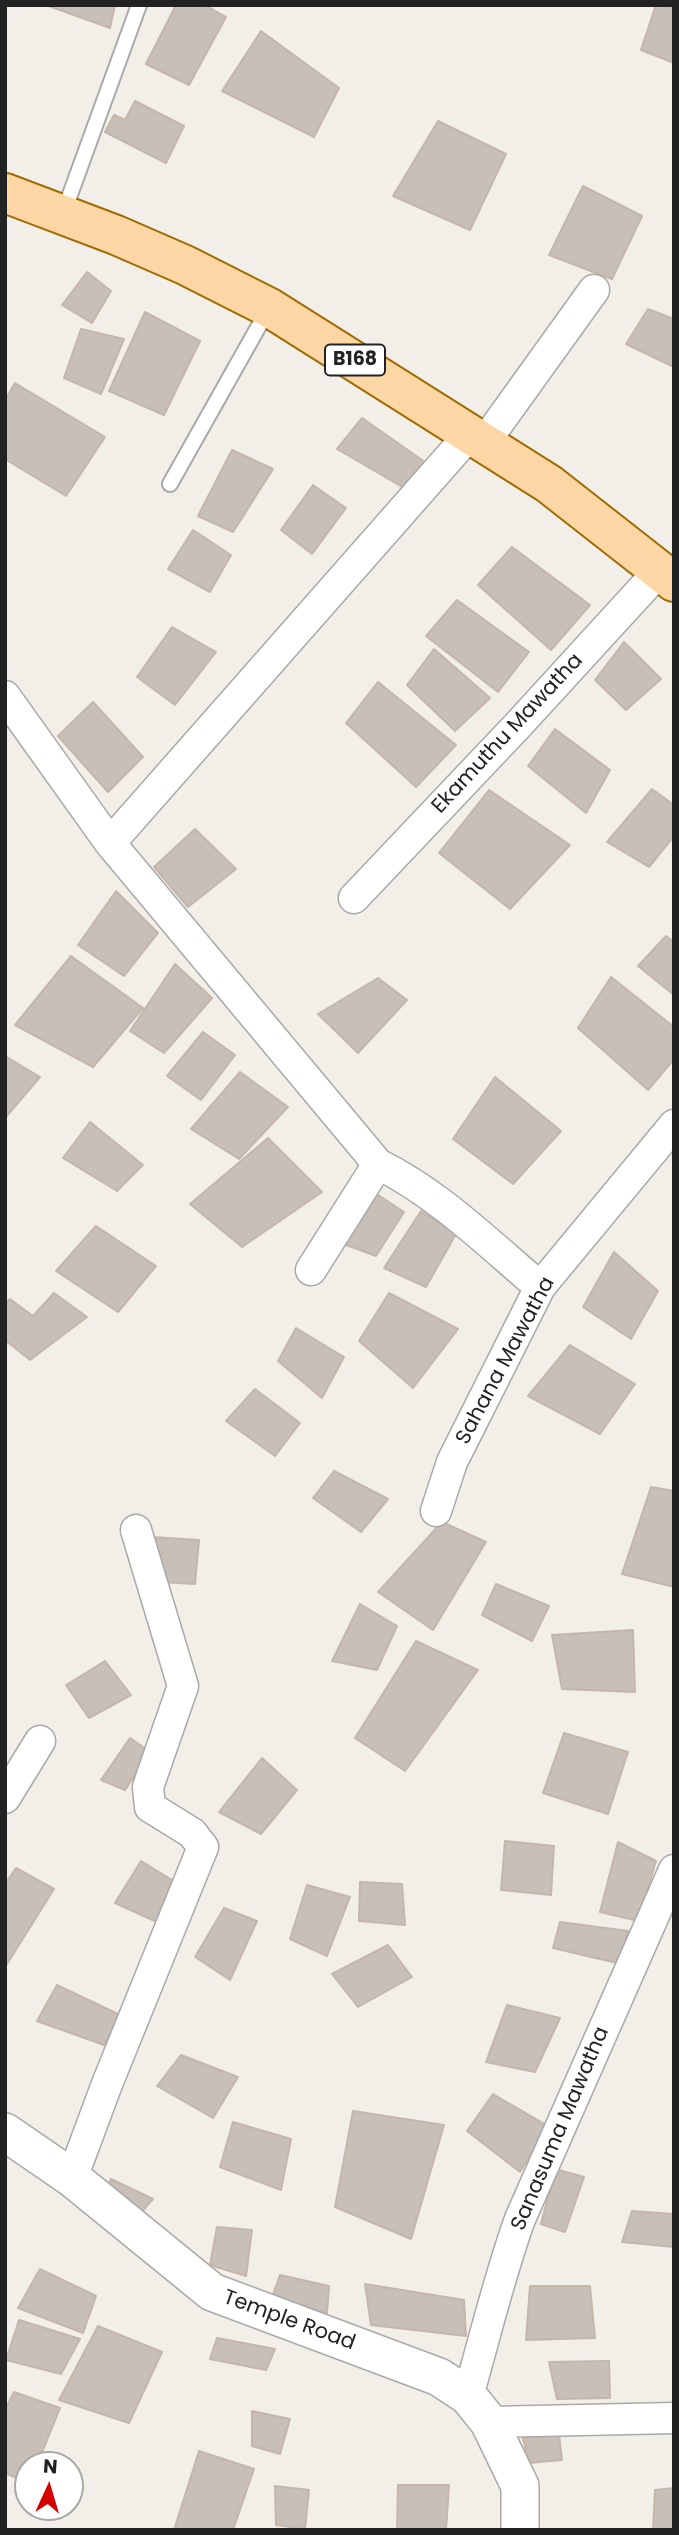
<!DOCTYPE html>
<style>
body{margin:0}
#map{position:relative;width:679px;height:2535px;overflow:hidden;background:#f2efe9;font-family:Poppins,sans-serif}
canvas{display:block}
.frame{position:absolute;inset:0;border:7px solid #222;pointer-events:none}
.north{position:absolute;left:14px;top:2451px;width:70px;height:70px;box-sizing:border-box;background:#fff;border:2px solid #a7a7a7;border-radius:50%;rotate:4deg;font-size:19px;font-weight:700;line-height:28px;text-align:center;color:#222}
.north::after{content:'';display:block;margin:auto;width:24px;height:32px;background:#d40000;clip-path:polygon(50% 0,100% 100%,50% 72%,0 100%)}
</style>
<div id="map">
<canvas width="679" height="2535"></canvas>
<div class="frame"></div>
<div class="north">N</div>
</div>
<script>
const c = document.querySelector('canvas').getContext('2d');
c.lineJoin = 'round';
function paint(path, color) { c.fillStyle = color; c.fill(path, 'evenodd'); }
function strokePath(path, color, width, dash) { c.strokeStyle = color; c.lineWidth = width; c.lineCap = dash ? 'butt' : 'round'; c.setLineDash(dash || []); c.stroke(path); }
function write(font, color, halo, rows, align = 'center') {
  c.font = font + ' Poppins,sans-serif'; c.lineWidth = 7; c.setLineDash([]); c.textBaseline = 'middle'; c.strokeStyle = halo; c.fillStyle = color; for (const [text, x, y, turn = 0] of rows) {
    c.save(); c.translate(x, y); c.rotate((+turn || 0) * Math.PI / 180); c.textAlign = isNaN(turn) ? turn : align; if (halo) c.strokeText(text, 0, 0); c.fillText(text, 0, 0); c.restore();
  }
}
const building = new Path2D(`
 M46,5H115L110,28Z
 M176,5H205L226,17L189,85L146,64Z
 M656,5L674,7V63L641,50Z
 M261,31L339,88L314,137L222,91Z
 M135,101L184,126L166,163L105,132L114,115L125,120Z
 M438,121L506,154L470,230L393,196Z
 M583,186L642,216L612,279L549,255Z
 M87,272L111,291L92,323L62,305Z
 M648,309L674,319V367L626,344Z
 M145,312L200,341L164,415L109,391Z
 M81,329L124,339L101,394L64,378Z
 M15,383L105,437L66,496L5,459V400Z
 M362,418L425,462L404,488L337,449Z
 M232,450L273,469L233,532L198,516Z
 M313,485L346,508L312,554L281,530Z
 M193,530L231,555L210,592L168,569Z
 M512,547L590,605L551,650L478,585Z
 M457,600L529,652L498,692L426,636Z
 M172,627L216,652L175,705L137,677Z
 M624,642L661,679L626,710L595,680Z
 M434,649L490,698L455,731L407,685Z
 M378,682L456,745L416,787L346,723Z
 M93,702L143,757L108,792L58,736Z
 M555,729L610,770L586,813L528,766Z
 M652,789L674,805V836L649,867L607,842Z
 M489,790L570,845L510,909L439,853Z
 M195,829L236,869L188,907L154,867Z
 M116,891L158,933L124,976L78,945Z
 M666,936L674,942V995L638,966Z
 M71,956L143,1008L93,1067L15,1025Z
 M175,964L212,998L164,1053L130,1031Z
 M611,977L674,1027V1059L648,1090L578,1028Z
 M378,978L407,1000L358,1053L318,1014Z
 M203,1032L235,1055L201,1100L167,1076Z
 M5,1056L40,1077L5,1118Z
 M240,1072L288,1107L239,1159L191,1129Z
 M495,1077L561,1131L513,1184L453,1139Z
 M90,1122L143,1165L117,1191L63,1158Z
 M268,1138L322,1192L242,1247L190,1204Z
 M372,1191L404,1212L376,1256L338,1242Z
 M421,1211L456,1234L426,1287L384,1268Z
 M96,1226L156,1266L118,1312L56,1271Z
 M614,1252L658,1291L631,1339L583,1307Z
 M54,1293L87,1317L30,1360L5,1340V1303L10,1299L33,1316Z
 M389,1293L458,1329L413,1388L359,1341Z
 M296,1328L344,1357L322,1398L278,1361Z
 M570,1345L635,1384L600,1434L528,1396Z
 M255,1389L300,1423L275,1456L226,1421Z
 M334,1471L388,1499L361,1532L313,1498Z
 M651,1487L674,1491V1587L622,1574Z
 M442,1522L486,1542L433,1630L378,1592Z
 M152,1537L199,1540L195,1584L160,1582Z
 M496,1584L549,1606L532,1641L482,1615Z
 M360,1604L397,1626L377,1670L332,1661Z
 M633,1630L635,1692L562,1689L552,1635Z
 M416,1641L478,1670L405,1771L355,1738Z
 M105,1661L131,1695L89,1718L66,1685Z
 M564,1733L628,1752L608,1814L543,1793Z
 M130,1738L150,1752L125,1790L101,1780Z
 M262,1758L297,1790L261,1834L219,1812Z
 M505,1841L554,1846L551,1895L501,1890Z
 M618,1842L656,1861L638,1921L600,1912Z
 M141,1861L172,1880L157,1922L115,1903Z
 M16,1868L54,1889L7,1964L5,1963V1884Z
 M360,1882L402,1884L405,1925L359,1921Z
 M307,1885L350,1897L327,1956L290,1939Z
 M224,1908L257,1921L230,1980L195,1957Z
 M560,1922L628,1931L621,1964L553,1948Z
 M388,1945L412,1977L358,2007L332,1974Z
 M57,1985L120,2015L104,2045L37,2021Z
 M507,2005L560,2018L535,2072L486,2062Z
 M181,2055L238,2077L213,2118L157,2086Z
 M493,2094L548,2126L520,2172L467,2131Z
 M353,2111L444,2125L411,2239L335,2207Z
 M233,2122L291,2139L281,2190L220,2167Z
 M555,2169L584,2177L565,2232L541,2224Z
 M111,2179L153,2199L138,2216L104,2193Z
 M632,2211L674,2214V2247L622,2242Z
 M217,2227L252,2230L246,2276L210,2265Z
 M40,2269L96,2296L83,2333L18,2308Z
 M280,2275L329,2286L327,2313L271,2300Z
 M365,2284L464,2300L466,2336L371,2325Z
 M530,2286H590L595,2338L526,2340Z
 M19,2320L80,2339L61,2374L6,2360Z
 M98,2326L162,2352L129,2423L59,2400Z
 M217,2338L275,2349L266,2370L210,2359Z
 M609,2361L610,2398L557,2399L549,2362Z
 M14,2392L60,2408L37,2465H28V2483L5,2473V2410Z
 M252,2411L290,2419L280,2454L252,2446Z
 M559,2434L562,2460L529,2463L523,2438Z
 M199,2451L254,2469L233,2530H174Z
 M398,2485H449L446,2530H397Z
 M275,2486L309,2490L305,2529L276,2525Z
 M674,2488V2530H653L655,2490Z`);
paint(building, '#c7bfb8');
strokePath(building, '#c4b6ab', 2);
const service = new Path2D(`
 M63,214L139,5
 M170,484L269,308`);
const minor = new Path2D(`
 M484,443L594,290
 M5,696L110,843L378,1164
 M110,843L470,434
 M354,898L519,724L660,570
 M311,1270L378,1164C439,1194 489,1244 540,1287
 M436,1511L452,1462L540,1287L674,1125
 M5,1798L40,1741
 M72,2178L107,2084L203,1847L192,1833L150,1807L148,1787L183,1686L136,1530
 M468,2396C485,2337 499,2277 520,2219L674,1870
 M489,2422L674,2418`);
const tertiary = new Path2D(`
 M5,2132L72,2178L212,2292L439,2377L468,2396L489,2422L520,2486V2530`);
const primary = new Path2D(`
 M5,193L116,235L185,265L270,308L549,484L674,582`);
strokePath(service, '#a9a9a9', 18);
strokePath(minor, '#a9a9a9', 33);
strokePath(tertiary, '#a9a9a9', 40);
strokePath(primary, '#a06b00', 42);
strokePath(service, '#fff', 14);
strokePath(minor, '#fff', 30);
strokePath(tertiary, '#fff', 37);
strokePath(primary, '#fcd6a4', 38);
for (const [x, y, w] of [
 [355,360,60]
]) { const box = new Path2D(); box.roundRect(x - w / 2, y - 15.5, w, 31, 5); c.fillStyle = '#fff'; c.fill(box); strokePath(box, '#222', 2); }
write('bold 19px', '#222', null, [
 ["B168",355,360]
]);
write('21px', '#222', '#fff', [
 ["Ekamuthu Mawatha",508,734,-47],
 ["Sahana Mawatha",506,1361,-62],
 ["Sanasuma Mawatha",561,2129,-67],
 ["Temple Road",289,2321,20]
]);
</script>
